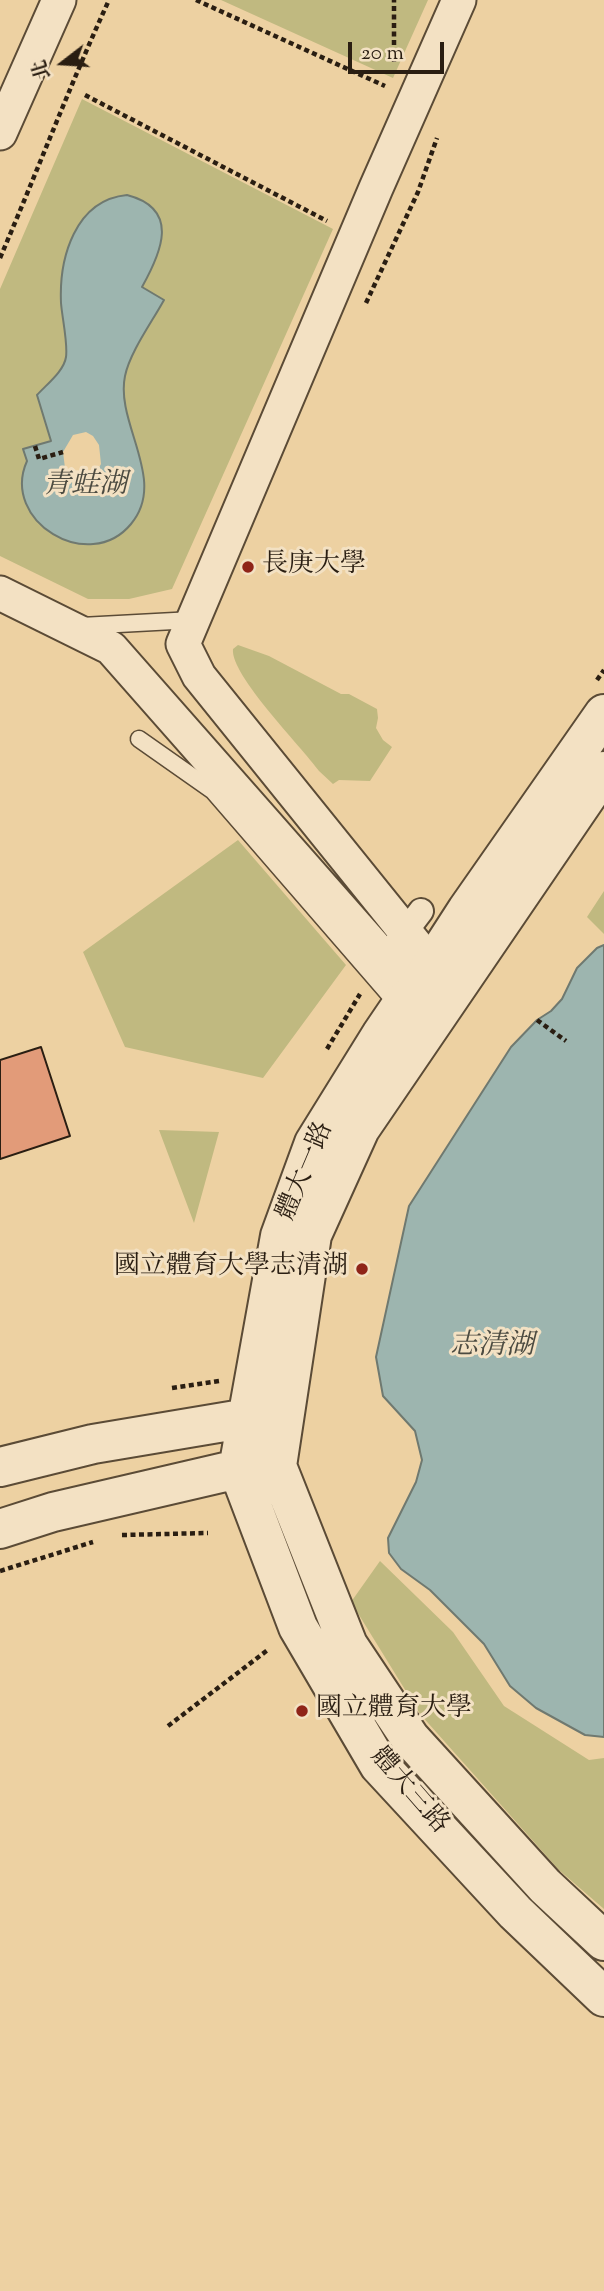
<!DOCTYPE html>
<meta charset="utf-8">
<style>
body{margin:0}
#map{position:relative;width:604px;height:2291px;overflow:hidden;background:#edd1a2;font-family:"Sorts Mill Goudy","Noto Serif TC",serif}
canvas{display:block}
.north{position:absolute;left:28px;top:28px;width:70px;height:70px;-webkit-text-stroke:5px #f3e1c3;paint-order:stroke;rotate:253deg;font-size:19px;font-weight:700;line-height:28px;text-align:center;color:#2a1e12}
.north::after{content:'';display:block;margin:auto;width:24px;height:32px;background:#2a1e12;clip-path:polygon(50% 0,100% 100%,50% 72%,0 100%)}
.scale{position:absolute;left:348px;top:42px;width:96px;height:32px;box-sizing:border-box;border:4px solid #2a1e12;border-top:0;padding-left:9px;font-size:21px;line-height:24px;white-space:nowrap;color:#2a1e12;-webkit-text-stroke:5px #f3e1c3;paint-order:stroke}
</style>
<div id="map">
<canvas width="604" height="2291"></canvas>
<div class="north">北</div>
<div class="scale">20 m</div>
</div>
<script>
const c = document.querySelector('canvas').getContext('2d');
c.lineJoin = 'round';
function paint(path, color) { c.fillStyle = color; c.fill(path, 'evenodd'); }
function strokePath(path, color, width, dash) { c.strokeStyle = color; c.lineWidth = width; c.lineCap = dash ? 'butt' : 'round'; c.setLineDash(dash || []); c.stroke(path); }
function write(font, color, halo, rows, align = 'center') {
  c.font = font + ' "Sorts Mill Goudy","Noto Serif TC",serif'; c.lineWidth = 6; c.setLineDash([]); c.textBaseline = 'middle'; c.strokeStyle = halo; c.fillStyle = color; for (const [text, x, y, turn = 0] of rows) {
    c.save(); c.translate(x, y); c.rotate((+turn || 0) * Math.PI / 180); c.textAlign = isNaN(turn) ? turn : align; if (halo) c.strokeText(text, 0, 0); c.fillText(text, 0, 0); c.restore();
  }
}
paint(new Path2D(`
 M221,0H428L393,78Z
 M82,99L333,229L172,589L129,599H88L0,556V289Z
 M238,645L269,656L341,694H349L377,709L378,718L376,728L383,740L392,747L370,781L339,780L333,784L319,771C302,747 230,675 233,649Z
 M238,840L346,965L263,1078L125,1047L83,952Z
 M604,891V934L587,917Z
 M159,1130L219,1132L194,1223Z
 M380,1561L453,1632L504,1706L589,1760L604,1758V1909L559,1870L420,1714L351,1602Z`), '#c0b980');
const water = new Path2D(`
 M127,195C181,209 161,253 142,287L164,300C152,322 130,352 125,376C115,424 168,480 131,524C89,575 0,521 27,461L23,449L51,441L37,395C47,384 64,371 66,357C68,343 62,317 61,303C59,258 75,200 127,195Z
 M604,945V1737L585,1735L536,1708L510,1686L484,1644L430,1590L401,1569L389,1553L388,1538L416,1482L422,1460L415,1431L383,1396L376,1357L409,1206L511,1047L537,1020L551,1011L562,999L577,968L597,948Z`);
paint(water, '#9db5af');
strokePath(water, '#6f7970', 2);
paint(new Path2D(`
 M86,432L93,436L99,445L101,464L95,475L93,486L82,490L76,488L69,479L65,468L63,452L73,435Z`), '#edd1a2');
const building = new Path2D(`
 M41,1047L70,1136L0,1159V1060Z`);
paint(building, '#e29b79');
strokePath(building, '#2a1e12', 2);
const service = new Path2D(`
 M81,626L193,620
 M139,739L213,791L400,1007`);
const pedestrian = new Path2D(`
 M396,944L421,911`);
const minor = new Path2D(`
 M0,133L59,0
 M0,593L111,648L414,992L438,994
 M443,984L432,965L199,676L183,644L376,188L459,0`);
const tertiary = new Path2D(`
 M277,1466L348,1645L410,1738L545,1886L604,1941
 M0,1467L93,1444L272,1414
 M238,1469L280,1236L314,1143L381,1035L400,1007L414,992L467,910L604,714
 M238,1469L298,1627L379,1765L515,1912L604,1997
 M0,1529L53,1512L238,1469L277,1466L312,1235L360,1129L604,771`);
strokePath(service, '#5b4b36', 19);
strokePath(pedestrian, '#5b4b36', 28);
strokePath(minor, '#5b4b36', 37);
strokePath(tertiary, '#5b4b36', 42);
strokePath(new Path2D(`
 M196,0L385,86
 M394,62V0
 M85,95L327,221
 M0,258C37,172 70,85 109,0
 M366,303L418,192L437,138
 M35,446L39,459L63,452
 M597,680L604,670
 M537,1020L566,1041
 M327,1049L360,994
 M172,1388L219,1381
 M122,1535L208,1533
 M0,1571L93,1542
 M168,1726L269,1649`), '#2a1e12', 4.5, [5, 3.5]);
strokePath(service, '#f3e1c3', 16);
strokePath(pedestrian, '#f3e1c3', 24);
strokePath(minor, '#f3e1c3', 33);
strokePath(tertiary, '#f3e1c3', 38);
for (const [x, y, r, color] of [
 [248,567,7,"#8f2418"],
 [362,1269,7,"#8f2418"],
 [302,1711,7,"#8f2418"]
]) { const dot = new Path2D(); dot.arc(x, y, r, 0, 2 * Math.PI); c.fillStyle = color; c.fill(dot); strokePath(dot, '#f3e1c3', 2.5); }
write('26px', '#2a1e12', '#f3e1c3', [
 ["長庚大學",262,567],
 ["國立體育大學志清湖",348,1269,"right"],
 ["國立體育大學",316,1711]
], 'left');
write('26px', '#2a1e12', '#f3e1c3', [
 ["體大一路",307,1172,-67],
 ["體大三路",408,1792,49]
]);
write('italic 28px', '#4c4b41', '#f3e1c3', [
 ["青蛙湖",85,487],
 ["志清湖",492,1348]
]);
</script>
